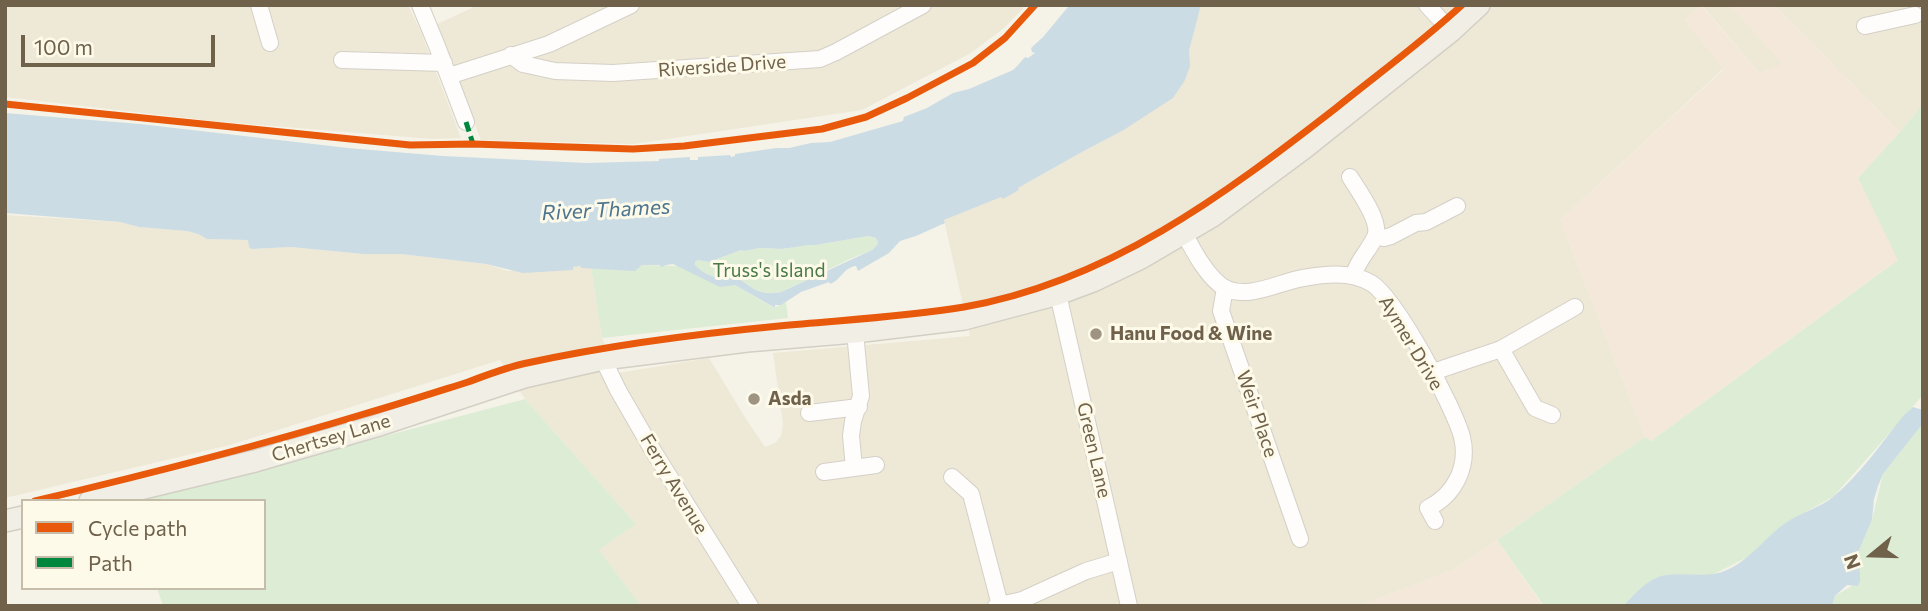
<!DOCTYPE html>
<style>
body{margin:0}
#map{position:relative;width:1928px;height:611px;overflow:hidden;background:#f5f3e8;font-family:Commissioner,sans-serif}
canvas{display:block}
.frame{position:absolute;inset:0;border:7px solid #70614b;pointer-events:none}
.legend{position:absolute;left:21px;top:499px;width:245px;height:91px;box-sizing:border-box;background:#fdfae9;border:2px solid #c5bdaa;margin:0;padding:9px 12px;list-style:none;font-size:21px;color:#70614b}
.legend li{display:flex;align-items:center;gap:14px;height:35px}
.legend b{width:35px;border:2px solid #c5bdaa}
.north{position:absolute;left:1837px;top:520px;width:70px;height:70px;-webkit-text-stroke:5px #fdfae9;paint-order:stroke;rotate:251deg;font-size:19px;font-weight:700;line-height:28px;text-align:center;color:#70614b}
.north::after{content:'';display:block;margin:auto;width:24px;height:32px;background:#70614b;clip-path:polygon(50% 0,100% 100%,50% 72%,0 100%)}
.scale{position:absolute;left:21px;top:35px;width:194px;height:32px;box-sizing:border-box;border:4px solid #70614b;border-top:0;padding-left:9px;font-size:21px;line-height:24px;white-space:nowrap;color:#70614b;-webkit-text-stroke:5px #fdfae9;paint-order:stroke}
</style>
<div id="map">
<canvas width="1928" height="611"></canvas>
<div class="frame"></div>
<ul class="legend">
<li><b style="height:9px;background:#e8590c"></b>Cycle path</li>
<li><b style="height:9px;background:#00873e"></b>Path</li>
</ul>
<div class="north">N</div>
<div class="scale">100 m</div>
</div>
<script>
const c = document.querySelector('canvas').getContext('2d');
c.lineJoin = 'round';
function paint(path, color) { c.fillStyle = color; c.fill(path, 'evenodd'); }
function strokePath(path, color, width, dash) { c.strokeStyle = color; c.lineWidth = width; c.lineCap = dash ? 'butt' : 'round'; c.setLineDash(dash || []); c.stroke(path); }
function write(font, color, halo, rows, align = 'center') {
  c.font = font + ' Commissioner,sans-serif'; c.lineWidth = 6; c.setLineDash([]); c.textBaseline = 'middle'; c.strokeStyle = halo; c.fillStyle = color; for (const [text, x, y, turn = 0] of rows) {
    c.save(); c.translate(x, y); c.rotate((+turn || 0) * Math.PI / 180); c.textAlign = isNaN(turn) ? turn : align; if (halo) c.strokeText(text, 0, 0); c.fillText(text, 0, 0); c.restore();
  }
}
paint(new Path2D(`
 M5,5H408L421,32L461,138L432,139L212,121L5,97Z
 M478,5H1023V9L1004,28L971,53L862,110L634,144L481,140L435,25Z
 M1201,5H1701L1685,20L1723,69L1560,220L1645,437L1455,569L1359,606H641L599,550L636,524L525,399L500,360L230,445L5,498V215L120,222L139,227L187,231L198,234L207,239L248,240L252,249L291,247L363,254H401L486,264L508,271L581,266L582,268H591L602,338L618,373L709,358L746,419L765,447L775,443L781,436L783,424L773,353L970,336L944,220L1002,196L1003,198L1019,190L1018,188L1082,152L1122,131L1189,66V51Z
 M1702,5H1730L1783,64L1759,73Z
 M1774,5H1923V104L1900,132Z`), '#eee8d6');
paint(new Path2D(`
 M1701,5L1759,73L1782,64L1730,5H1774L1900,132L1858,178L1899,259L1651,441L1645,437L1560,220L1723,70L1685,20Z
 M1497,540L1543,606H1359L1455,569Z`), '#f3e8d9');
paint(new Path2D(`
 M1923,104V395L1834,496L1788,522L1748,557L1712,575L1637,592L1623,606H1544L1497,540L1645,437L1651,441L1898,260L1858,178L1900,132Z
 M868,236L876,238L878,242L877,245L872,250L852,258L781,292C760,296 753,289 737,277C720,280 707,277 695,265V262L698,260L709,262L741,250L744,251L760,248L782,249L809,245H816Z
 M641,265L680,266L735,285L774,308L786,302L788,318L602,338L591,268H610Z
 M525,399L636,524L599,550L641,606H163L157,588H264V501H138Z
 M1923,422V606H1832L1835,596L1860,581L1857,555L1872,520L1883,474Z`), '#ddecd4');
paint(new Path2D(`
 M1078,5H1201L1189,51L1190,66L1185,80L1173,98L1122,131L1082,152L1018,188L1019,190L1003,199L1001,197L944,220L945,223L916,236L900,241L889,253L858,271L856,266C844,267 841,280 830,284L829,282L801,292L781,305H775V308L735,285L720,287L673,264L666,265L662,267L659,265H642L635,271L581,268L580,266L573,267V270L523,273L486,264L401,254H363L291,247L252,249L249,247L248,240L207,239L198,234L187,231L139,227L120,222L5,213V113L140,124L348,148L443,156L586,163L659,161V159L690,157V160H698V157L730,155L731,157L735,156V154L776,148H789L811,143L830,142L903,121L904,117L927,108L953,93L969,89L1013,70L1019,64L1025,57L1028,58L1035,53L1032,52L1031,48L1043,37L1068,7H1077ZM868,236L876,238L878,242L877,245L872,250L781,292C760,296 753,289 737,277C720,280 707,277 695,265V262L698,260L709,262L741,250L744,251L760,248L782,249L809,245H816Z
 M1913,407L1923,410V423L1883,474L1878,486L1874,499L1872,520L1857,555L1860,573V581L1858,586L1847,585L1835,596L1832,606H1623C1633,596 1643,584 1656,578C1676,569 1706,581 1729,569C1752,558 1766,536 1787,522C1802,512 1820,508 1834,496C1861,474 1882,442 1904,415Z`), '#ccdce4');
const minor = new Path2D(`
 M259,5L270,43
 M420,5L437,46L466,122
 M1427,5L1451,31
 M1865,26L1915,15
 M511,55L523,64L555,71L613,73L820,59L836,52L923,5
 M342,60L444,63
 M449,76L549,44L631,5
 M1350,177C1358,190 1382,222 1375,237C1368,252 1359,258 1353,276
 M1184,233C1193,250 1208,279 1225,288C1249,300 1279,282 1303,278C1325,274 1350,271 1371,283C1396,298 1454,407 1462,437C1469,466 1455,495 1428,508L1435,521
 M1376,236L1384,238L1391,236L1416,223L1426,222L1457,206
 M1225,288L1221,311L1300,539
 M1058,294L1129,606
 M1501,349L1535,408L1552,415
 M603,359L618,390L652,449L750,606
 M1433,372L1501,349L1575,307
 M809,413L859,407
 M854,468L851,436L853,421L861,396L855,332
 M824,472L876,465
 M952,477L971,494L1000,605
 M996,606L1022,600L1086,571L1119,561`);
const major = new Path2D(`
 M90,501L255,461L376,426L524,377L603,359L747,341L855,332L964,319L1058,294L1093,281L1141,258L1211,217L1304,148L1451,31L1479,5
 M5,521L23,517`);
strokePath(minor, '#d4d0c7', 18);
strokePath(major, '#d3cfc5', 24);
strokePath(minor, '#fefdfc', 16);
strokePath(major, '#f1efe5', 21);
strokePath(new Path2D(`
 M466,122L473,144`), '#00873e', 5, [10, 5]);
strokePath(new Path2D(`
 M5,104L410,145L473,144L633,149L684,146L822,129L866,117L907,98L973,63L1005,38L1035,5
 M35,501C145,475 255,447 364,414C399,404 433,393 468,382C487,375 507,367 527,363C610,345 695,334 779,326C841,320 904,317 964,307C1108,282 1224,195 1336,108C1378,74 1422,42 1462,5`), '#e8590c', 7);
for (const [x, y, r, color] of [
 [1096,334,7,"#9f9482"],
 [754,399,7,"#9f9482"]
]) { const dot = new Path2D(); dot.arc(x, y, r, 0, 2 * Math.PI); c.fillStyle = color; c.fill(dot); strokePath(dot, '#fdfae9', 2.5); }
write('19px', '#70614b', '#fdfae9', [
 ["Riverside Drive",722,66,-4],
 ["Aymer Drive",1411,343,59],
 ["Weir Place",1257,414,71],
 ["Chertsey Lane",331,438,-17],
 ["Green Lane",1094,450,77],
 ["Ferry Avenue",674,484,59]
]);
write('19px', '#4a7a47', '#fdfae9', [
 ["Truss's Island",769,271]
]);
write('bold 19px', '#70614b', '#fdfae9', [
 ["Hanu Food & Wine",1110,334],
 ["Asda",768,399]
], 'left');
write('italic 21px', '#4e758f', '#fdfae9', [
 ["River Thames",606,210,-3]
]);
</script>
